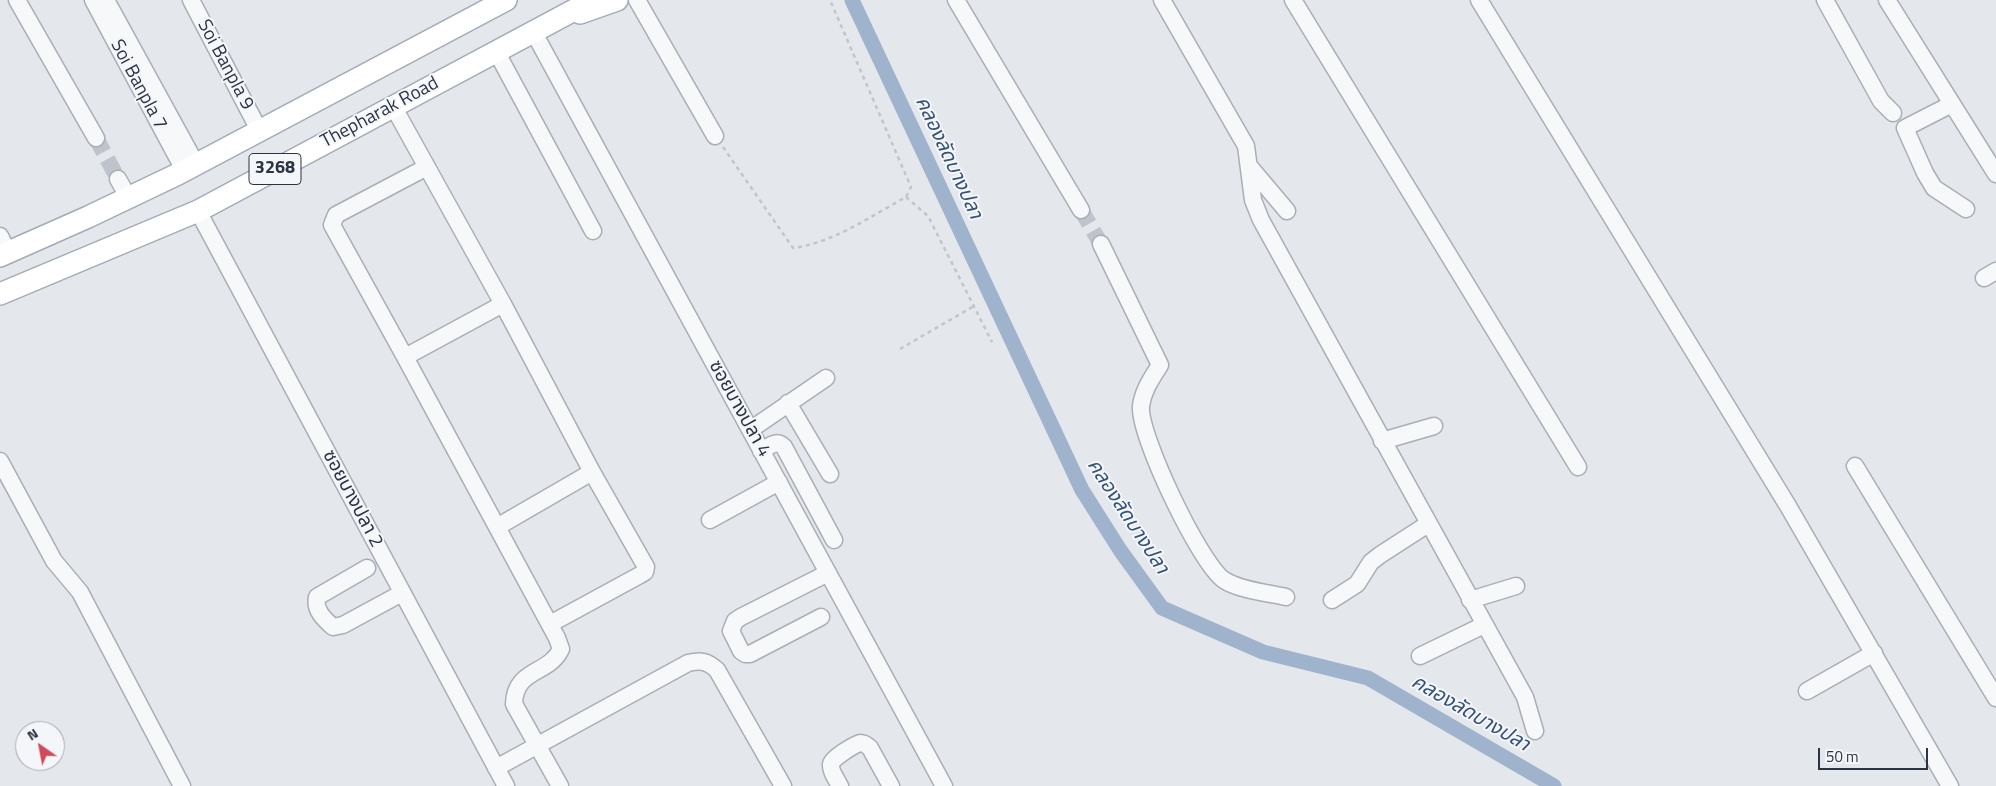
<!DOCTYPE html>
<meta charset="utf-8">
<style>
body{margin:0}
#map{position:relative;width:1996px;height:786px;overflow:hidden;background:#e4e7ec;font-family:"Titillium Web",sans-serif}
canvas{display:block}
.north{position:absolute;left:15px;top:721px;width:50px;height:50px;box-sizing:border-box;background:#f4f6f9;border:1px solid #a4a8b1;border-radius:50%;rotate:327deg;font-size:14px;font-weight:700;line-height:20px;text-align:center;color:#2b3445}
.north::after{content:'';display:block;margin:auto;width:18px;height:22px;background:#d1495b;clip-path:polygon(50% 0,100% 100%,50% 72%,0 100%)}
.scale{position:absolute;left:1818px;top:748px;width:110px;height:22px;box-sizing:border-box;border:2px solid #2b3445;border-top:0;padding-left:6px;font-size:15px;line-height:18px;white-space:nowrap;color:#2b3445;-webkit-text-stroke:4px #f4f6f9;paint-order:stroke}
</style>
<div id="map">
<canvas width="1996" height="786"></canvas>
<div class="north">N</div>
<div class="scale">50 m</div>
</div>
<script>
const c = document.querySelector('canvas').getContext('2d');
c.lineJoin = 'round';
function strokePath(path, color, width, dash) { c.strokeStyle = color; c.lineWidth = width; c.lineCap = dash ? 'butt' : 'round'; c.setLineDash(dash || []); c.stroke(path); }
function write(font, color, halo, rows, align = 'center') {
  c.font = font + ' "Titillium Web","Noto Sans Thai",sans-serif'; c.lineWidth = 4; c.setLineDash([]); c.textBaseline = 'middle'; c.strokeStyle = halo; c.fillStyle = color; for (const [text, x, y, turn = 0] of rows) {
    c.save(); c.translate(x, y); c.rotate((+turn || 0) * Math.PI / 180); c.textAlign = isNaN(turn) ? turn : align; if (halo) c.strokeText(text, 0, 0); c.fillText(text, 0, 0); c.restore();
  }
}
strokePath(new Path2D(`
 M852,0L1082,490L1120,550L1162,608L1263,652L1368,678L1554,786`), '#9fb4cc', 15);
strokePath(new Path2D(`
 M96,138L118,179
 M1081,210L1101,244`), '#bfc3cb', 16, [16, 8]);
const minor = new Path2D(`
 M17,0L96,138
 M93,0L184,170
 M106,0L196,164
 M191,0L259,130
 M637,0L715,136
 M956,0L1081,210
 M1162,0L1246,146L1253,200L1261,220L1525,697L1535,731
 M1293,0L1578,467
 M1479,0L1788,506L1950,786
 M1825,0L1881,101L1893,113
 M1887,0L1996,174
 M533,31L944,786
 M496,51L593,231
 M1952,104L1905,128L1925,173L1934,188L1966,209
 M393,106L503,304L405,357L557,638L561,649C549,675 515,668 514,704L560,786
 M1249,166L1287,211
 M118,179L128,197
 M198,211L506,786
 M0,236L8,252
 M1101,244L1160,365C1152,378 1143,390 1141,406C1138,434 1200,564 1224,580C1239,590 1268,593 1286,597
 M1984,278L1996,271
 M503,304L592,472L646,567L645,572L640,575L550,624
 M405,357L332,225L336,215L427,167
 M788,403L830,474
 M750,430L826,378
 M1382,441L1434,426
 M761,451C770,446 776,439 784,447L834,540
 M0,461L54,561L80,592L182,786
 M1855,466L1996,698
 M710,520L779,482
 M497,527L592,472
 M367,568L317,597C314,610 324,619 333,627L343,625L402,593
 M1332,600L1357,584L1371,562L1380,555L1428,524
 M1470,600L1516,586
 M821,617L750,654H745L741,651L731,631L735,621L741,617L828,573
 M1420,656L1484,625
 M1807,691L1874,653
 M496,768L688,663C701,660 707,661 717,670L783,786
 M840,786C837,780 830,771 831,764C832,758 854,745 860,743C864,743 868,746 870,748L891,786`);
const major = new Path2D(`
 M580,13L617,0
 M0,256L88,217L178,174L506,0
 M0,294L198,211L593,0`);
strokePath(minor, '#a9aeb7', 19);
strokePath(major, '#a3abb8', 24);
strokePath(new Path2D(`
 M723,147L793,248C833,243 871,216 906,197L911,187L830,0
 M906,197L928,216L992,342
 M900,349L974,306`), '#c2c5cb', 2.5, [4, 4]);
strokePath(minor, '#f7f8fa', 16);
strokePath(major, '#fff', 21);
for (const [x, y, w] of [
 [275,169,52]
]) { const box = new Path2D(); box.roundRect(x - w / 2, y - 15.5, w, 31, 4); c.fillStyle = '#f4f6f9'; c.fill(box); strokePath(box, '#2b3445', 1); }
write('bold 18px', '#2b3445', null, [
 ["3268",275,169]
]);
write('19px', '#2b3445', '#f4f6f9', [
 ["Soi Banpla 9",225,65,62],
 ["Soi Banpla 7",138,85,62],
 ["Thepharak Road",380,113,-28],
 ["ซอยบางปลา 4",739,409,61],
 ["ซอยบางปลา 2",352,499,62]
]);
write('italic 20px', '#34527a', '#f4f6f9', [
 ["คลองลัดบางปลา",948,158,65],
 ["คลองลัดบางปลา",1127,517,57],
 ["คลองลัดบางปลา",1470,714,30]
]);
</script>
